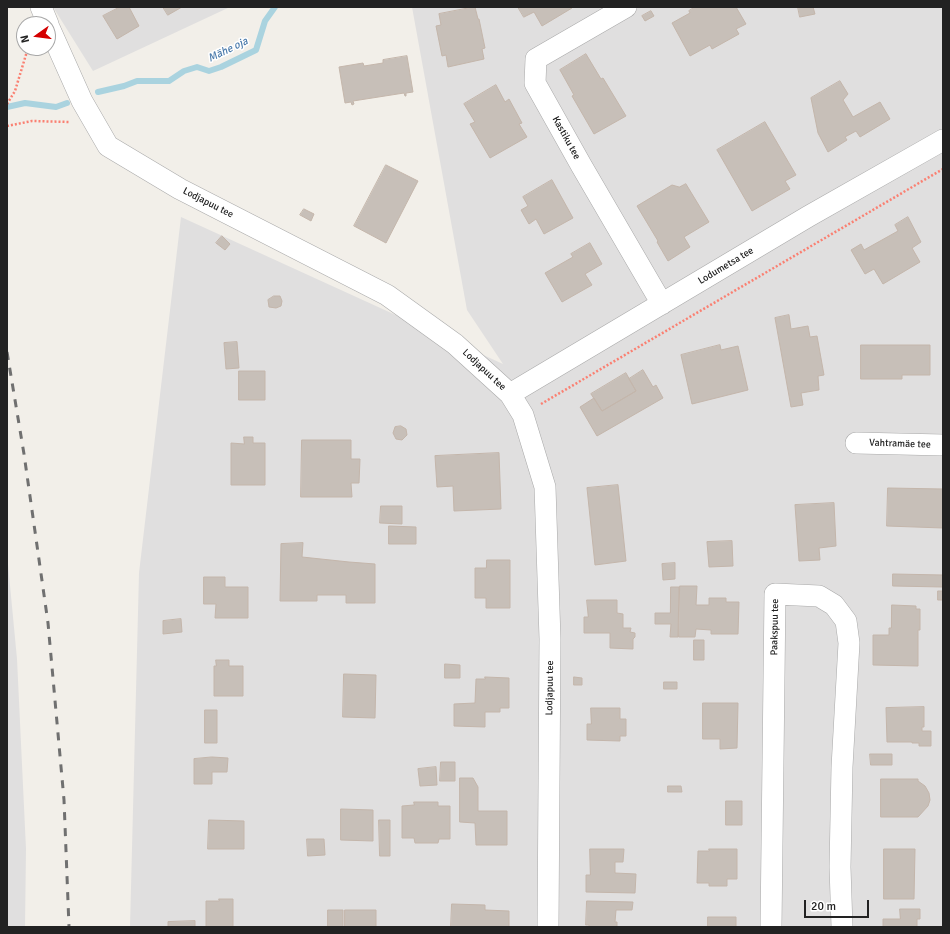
<!DOCTYPE html>
<meta charset="utf-8">
<style>
body{margin:0}
#map{position:relative;width:950px;height:934px;overflow:hidden;background:#f2efe9;font-family:Signika,sans-serif}
canvas{display:block}
.frame{position:absolute;inset:0;border:8px solid #222;pointer-events:none}
.north{position:absolute;left:16px;top:16px;width:40px;height:40px;box-sizing:border-box;background:#fff;border:1px solid #a7a7a7;border-radius:50%;rotate:256deg;font-size:11px;font-weight:700;line-height:16px;text-align:center;color:#222}
.north::after{content:'';display:block;margin:auto;width:14px;height:18px;background:#d40000;clip-path:polygon(50% 0,100% 100%,50% 72%,0 100%)}
.scale{position:absolute;left:804px;top:900px;width:65px;height:18px;box-sizing:border-box;border:2px solid #222;border-top:0;padding-left:5px;font-size:12px;line-height:14px;white-space:nowrap;color:#222;-webkit-text-stroke:3px #fff;paint-order:stroke}
</style>
<div id="map">
<canvas width="950" height="934"></canvas>
<div class="frame"></div>
<div class="north">N</div>
<div class="scale">20 m</div>
</div>
<script>
const c = document.querySelector('canvas').getContext('2d');
c.lineJoin = 'round';
function paint(path, color) { c.fillStyle = color; c.fill(path, 'evenodd'); }
function strokePath(path, color, width, dash) { c.strokeStyle = color; c.lineWidth = width; c.lineCap = dash ? 'butt' : 'round'; c.setLineDash(dash || []); c.stroke(path); }
function write(font, color, halo, rows, align = 'center') {
  c.font = font + ' Signika,sans-serif'; c.lineWidth = 3; c.setLineDash([]); c.textBaseline = 'middle'; c.strokeStyle = halo; c.fillStyle = color; for (const [text, x, y, turn = 0] of rows) {
    c.save(); c.translate(x, y); c.rotate((+turn || 0) * Math.PI / 180); c.textAlign = isNaN(turn) ? turn : align; if (halo) c.strokeText(text, 0, 0); c.fillText(text, 0, 0); c.restore();
  }
}
paint(new Path2D(`
 M53,7H230L93,71Z
 M412,7H943V927H130L139,573L181,217L503,364L467,310Z
 M7,554L17,659L26,849L25,927H7Z`), '#e0dfdf');
strokePath(new Path2D(`
 M98,92L124,86L137,81H169L184,71L197,67L209,71L221,67L256,50L265,21L275,7
 M7,107L25,103L56,107L67,103`), '#aad3df', 6);
const building = new Path2D(`
 M120,7H129L139,26L117,39L103,16Z
 M163,7H182L168,15Z
 M475,7L478,19H479L485,48L482,49L484,59L448,67L446,55L442,56L436,26L441,25L439,14Z
 M518,7H572V8L542,26L534,12L524,17Z
 M695,7H736L746,24L736,29L739,34L712,49L710,45L690,56L672,23L690,13L689,11Z
 M798,7H813L815,14L800,17Z
 M651,11L654,16L645,21L642,16Z
 M586,54L601,79L603,78L626,116L594,134L572,96L574,95L560,70Z
 M407,56L413,92L406,93V96H405L404,93L353,101L354,104L352,105L351,102L345,103L339,67L363,63L364,66L383,63V60Z
 M840,81L848,94L843,100L853,117L880,102L890,119L860,137L856,131L845,137L847,140L828,152L818,133L811,98Z
 M496,85L505,102L509,99L522,123L519,124L527,137L490,158L470,124L475,122L464,104Z
 M765,122L796,175L785,181L790,189L752,211L717,150Z
 M386,165L418,181L386,243L354,226Z
 M552,180L573,218L544,234L536,219L529,224L521,210L528,206L523,197Z
 M686,184L709,222L684,237L690,247L668,261L657,242L658,241L637,206L672,185L679,187Z
 M304,209L314,214L311,221L300,215Z
 M908,217L921,242L912,248L920,262L883,284L874,269L865,274L851,250L861,244L864,250L898,231L895,225Z
 M222,236L230,244L225,250L216,243Z
 M590,243L602,264L585,274L592,285L562,302L545,273L573,257L571,254Z
 M274,296H280L282,301L281,306L276,308L269,307L268,300Z
 M789,315L791,329L808,326L810,337L817,336L824,375L818,376L819,390L801,393L803,405L791,407L775,318Z
 M237,342L239,368L226,369L224,343Z
 M720,345L721,350L738,346L748,390L692,404L681,355Z
 M861,345H930V375H902V379H861Z
 M643,370L653,387L656,385L663,398L597,436L580,407L594,398L602,411L636,391L629,379Z
 M239,371H265V400H239Z
 M626,373L636,391L602,411L591,394Z
 M401,426L406,429L407,435L402,440L396,439L393,433L395,427Z
 M244,437H253V443H265V485H231V443L244,444Z
 M302,440H351V459H360L359,483H351L352,497H301Z
 M499,453L501,509L454,511L453,486L437,487L435,456Z
 M618,485L626,561L595,565L587,488Z
 M888,488L943,489V528L887,526Z
 M834,503L836,546L819,548L820,560L799,561L795,505Z
 M381,506H402V524L380,523Z
 M389,526L416,527V544H389Z
 M732,541L733,566L709,567L707,542Z
 M303,543L302,557L349,562L375,564V603H346V595H317V601H280L281,544Z
 M487,560H510V608H486V598H475V568H486Z
 M675,563V579L663,580L662,564Z
 M893,574L943,575V587L893,586Z
 M204,577H225V587H248V618H215L216,604H204Z
 M680,586H697L696,605H709V598H726V602H739L738,634H711V630L696,629L695,637H679Z
 M671,587H679L678,637H670L671,624H655V613H670Z
 M938,591H943V600H938Z
 M587,600H617V613L623,614V628H631L630,632L635,633V637L633,639V649L610,648V633H584V617H588Z
 M892,605L916,606V609H920V630H918V666L873,665V635H889V628H891Z
 M181,619L182,632L163,634V621Z
 M694,640H704V660H694Z
 M216,660H229V666H243V696H214V666H216Z
 M445,664L460,665V678H445Z
 M344,674L376,675L375,718L343,717Z
 M485,677L509,678V708H500V712H485V727L454,726V704L475,703L476,679H485Z
 M574,677L582,678V685H574Z
 M664,682H677V689H664Z
 M703,703H738L737,748L720,749V739H703Z
 M924,707V727H922V731H931V746H919V743H912V742H887L886,708Z
 M591,708H620V719H626V736H620V741L587,740V724H591Z
 M205,710H217V743H205Z
 M870,754H892V765H871Z
 M212,757L228,758L227,772H212V784H194V759Z
 M441,762H455V781H440Z
 M436,767L437,785L420,786L418,769Z
 M460,778H473L478,787V811H507V845H476L475,823L460,822Z
 M881,779H918V781L925,786L929,793L930,800L928,806L918,817H881Z
 M668,786H681L682,792H668Z
 M726,801H742V825H726Z
 M414,802H438V806H450V839H439L438,843H415L414,838H402V806L414,805Z
 M341,809L373,810V841L341,840Z
 M209,820L244,821V849H208Z
 M379,820H390V856H380Z
 M307,839H324L325,855L308,856Z
 M590,849H624L623,862H615V873L636,874L635,893L586,892V875H590Z
 M709,849H737V879H727V886H709V883H697L698,851H709Z
 M884,849H915L914,899H884Z
 M219,899H233V927H206V901H219Z
 M587,901L633,902L632,910H616L615,922H617V927H589V925H586Z
 M452,904L485,905V910L509,911V927H451Z
 M900,909H920V919H917V927H883V919H900Z
 M328,910H343V927H328Z
 M345,910H376V927H386H345Z
 M708,917H736V927H708Z
 M195,921V927H168V922Z`);
paint(building, '#c7bfb8');
strokePath(building, '#c4b6ab', 1);
const minor = new Path2D(`
 M41,7L48,24
 M626,7L536,59L535,83L581,165L662,304
 M48,25L82,101L108,146L180,189L387,295L455,344L510,394L523,415L545,487L550,639L548,927
 M510,394L809,216L943,140
 M856,443L943,445
 M771,927L775,594L819,596L834,605L846,621L849,643L842,767L840,867L842,927`);
strokePath(minor, '#a9a9a9', 22);
strokePath(new Path2D(`
 M7,104L15,91L28,48
 M7,126L32,121L70,122
 M541,404L943,169`), '#fa8072', 2.5, [2, 2]);
strokePath(minor, '#fff', 21);
strokePath(new Path2D(`
 M7,352L24,454L48,623L64,800L69,927`), '#707070', 3, [8, 8]);
write('10px', '#222', '#fff', [
 ["Kastiku tee",566,138,61],
 ["Lodjapuu tee",208,203,27],
 ["Lodumetsa tee",726,266,-31],
 ["Lodjapuu tee",484,370,43],
 ["Vahtramäe tee",900,444,2],
 ["Paakspuu tee",775,627,-89],
 ["Lodjapuu tee",550,688,-89]
]);
write('italic 11px', '#4a7aab', '#fff', [
 ["Mähe oja",228,50,-26]
]);
</script>
